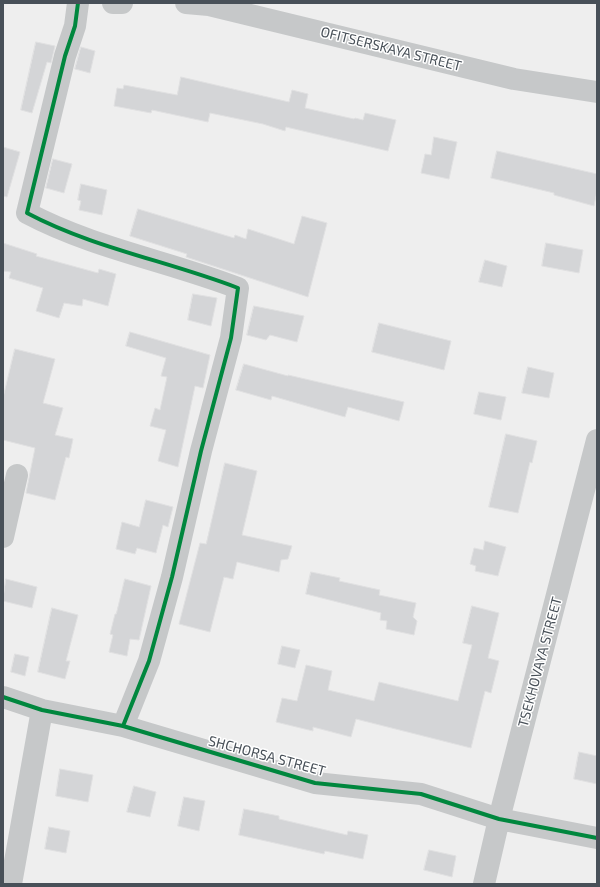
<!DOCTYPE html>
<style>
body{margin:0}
#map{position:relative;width:600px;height:887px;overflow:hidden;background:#eee;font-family:"Exo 2",sans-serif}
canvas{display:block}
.frame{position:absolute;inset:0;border:4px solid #485058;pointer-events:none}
</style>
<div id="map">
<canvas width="600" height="887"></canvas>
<div class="frame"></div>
</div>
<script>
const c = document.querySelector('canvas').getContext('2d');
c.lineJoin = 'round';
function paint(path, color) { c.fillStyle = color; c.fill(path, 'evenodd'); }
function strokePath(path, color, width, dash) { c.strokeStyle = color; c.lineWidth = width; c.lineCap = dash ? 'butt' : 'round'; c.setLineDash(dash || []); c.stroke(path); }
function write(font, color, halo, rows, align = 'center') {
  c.font = font + ' "Exo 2",sans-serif'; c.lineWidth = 3; c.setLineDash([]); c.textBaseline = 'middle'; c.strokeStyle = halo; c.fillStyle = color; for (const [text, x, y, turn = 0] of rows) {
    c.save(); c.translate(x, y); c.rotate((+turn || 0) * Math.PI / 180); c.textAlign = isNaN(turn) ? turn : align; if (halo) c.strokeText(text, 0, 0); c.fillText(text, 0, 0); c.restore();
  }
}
const building = new Path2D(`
 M36,42L55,46L51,63L47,62L32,113L21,110Z
 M81,47L95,51L90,73L75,69Z
 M181,77L289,102L292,90L308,94L305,108L354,119L355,118L363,120L365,113L396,120L388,151L286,127L285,131L263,124L210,113L208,122L152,110L151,113L114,106L117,88L123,89L124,85L177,95Z
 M434,137L457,142L449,179L421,173L425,154L431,155Z
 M3,147L20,152L7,197L3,196Z
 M497,151L597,174V191L594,206L554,195V193L491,178Z
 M53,159L72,164L64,193L46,188Z
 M81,184L107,190L102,215L79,210L81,201L78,200Z
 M138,209L234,238L235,235L246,239L248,229L294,244L302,216L327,223L308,297L186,257L187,254L130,236Z
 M3,243L37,254L36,256L98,273L99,269L116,274L108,306L83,299L82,306L64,303L59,318L36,311L43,288L9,278L11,272L3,271Z
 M546,243L583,250L579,273L542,266Z
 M485,260L507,266L502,287L479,282Z
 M193,294L217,298L211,326L188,320Z
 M254,306L304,316L297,342L270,335L266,340L247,335Z
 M379,323L451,341L444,370L372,352Z
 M130,332L210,355L203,388L195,386L178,467L158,461L166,430L150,426L155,408L160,410L167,377L161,376L166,358L126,346Z
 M15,349L55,359L43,403L63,408L55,435L73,439L69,458L66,457L55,500L26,493L35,448L3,440V398Z
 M244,364L288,376V375L404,402L399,421L348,407L345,417L272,396L271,400L236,390Z
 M528,367L554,373L549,398L522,393Z
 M479,392L506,397L501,420L474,414Z
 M506,434L537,441L532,463L530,462L518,513L489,507Z
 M225,463L257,471L242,535L292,546L288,559L281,560L279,572L237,562L233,579L224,577L210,632L179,624L200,543L206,544Z
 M146,500L173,507L168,527L163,525L156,553L137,548L135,554L116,549L122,522L139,527Z
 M485,541L506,547L498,576L475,571L476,566L470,564L474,548L483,550Z
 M311,572L340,578L339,581L380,590L379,595L416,603L413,617L417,621L414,635L386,629L387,621L380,620L381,613L306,594Z
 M6,579L37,587L32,608L3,601Z
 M125,579L151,586L139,640L130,639L127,656L109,652L113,635L110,634L115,614H116Z
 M472,606L499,613L488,658L499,661L491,693L485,691L471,748L356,719L351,737L313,727V731L276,722L282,698L297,701L306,665L332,671L328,690L374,701L379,682L458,701L472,645L463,643Z
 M52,608L78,615L66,661H70L65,679L38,672Z
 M282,646L300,650L295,668L278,664Z
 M15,654L29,657L25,676L11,672Z
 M579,752L597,756V784L574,779Z
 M60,769L93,775L88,802L56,796Z
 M134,786L156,792L150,817L127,812Z
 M184,797L205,801L199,831L178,826Z
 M244,809L279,816V819L347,835L348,831L368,835L363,859L325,851L324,854L239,835Z
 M49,827L70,831L66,853L45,849Z
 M429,850L456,856L452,877L424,870Z`);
paint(building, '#d4d5d7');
strokePath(building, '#e0e0e1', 1);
strokePath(new Path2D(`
 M78,3L75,26L65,56L27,213C93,248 168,261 238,288L231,338L201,451L172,577L149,661L123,726
 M113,3H122
 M186,3L209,5L514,79L597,92
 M3,537L17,475
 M3,697L42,710L123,726L315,783L421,794L499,819L597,838
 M11,884L42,710
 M484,884L499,819L597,440`), '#c6c8c9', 22);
strokePath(new Path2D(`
 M78,3L75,26L65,56L27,213C93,248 168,261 238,288L231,338L201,451L172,577L149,661L123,726
 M3,697L42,710L123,726L315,783L421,794L499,819L597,838`), '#00873e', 4);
write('14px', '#485058', '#fff', [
 ["OFITSERSKAYA STREET",391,49,14],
 ["TSEKHOVAYA STREET",540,662,-75],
 ["SHCHORSA STREET",267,756,15]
]);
</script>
